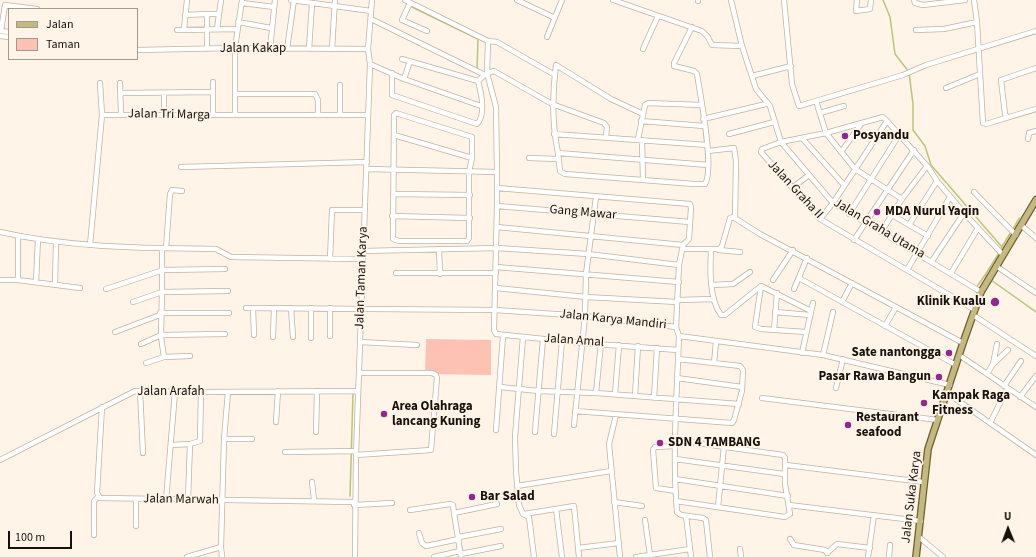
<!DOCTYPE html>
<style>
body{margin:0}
#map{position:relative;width:1036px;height:557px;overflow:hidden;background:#fff4e7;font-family:"Source Sans 3",sans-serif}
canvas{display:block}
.legend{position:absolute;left:8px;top:8px;width:130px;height:52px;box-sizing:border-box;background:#fff4e7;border:1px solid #a2998f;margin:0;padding:5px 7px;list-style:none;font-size:12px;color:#16110c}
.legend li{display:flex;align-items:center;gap:8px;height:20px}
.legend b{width:20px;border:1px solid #a2998f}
.north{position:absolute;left:988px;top:509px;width:40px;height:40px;-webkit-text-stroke:3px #fff4e7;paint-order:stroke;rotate:359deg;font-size:11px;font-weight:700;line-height:16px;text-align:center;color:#16110c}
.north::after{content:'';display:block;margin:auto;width:14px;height:18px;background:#16110c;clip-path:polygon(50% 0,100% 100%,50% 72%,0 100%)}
.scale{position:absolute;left:8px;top:531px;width:64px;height:18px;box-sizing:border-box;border:2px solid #16110c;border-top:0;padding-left:5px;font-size:12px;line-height:14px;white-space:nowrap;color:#16110c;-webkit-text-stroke:3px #fff4e7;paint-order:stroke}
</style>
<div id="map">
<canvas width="1036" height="557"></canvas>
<ul class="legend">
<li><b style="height:5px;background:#c4b885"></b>Jalan</li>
<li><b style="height:11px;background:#fec2b5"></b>Taman</li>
</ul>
<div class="north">U</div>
<div class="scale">100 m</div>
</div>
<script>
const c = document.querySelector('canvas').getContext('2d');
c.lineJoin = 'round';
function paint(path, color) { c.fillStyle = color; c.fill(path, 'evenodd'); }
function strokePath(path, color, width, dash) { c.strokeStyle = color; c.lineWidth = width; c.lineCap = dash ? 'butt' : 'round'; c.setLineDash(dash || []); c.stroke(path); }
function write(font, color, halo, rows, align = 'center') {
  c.font = font + ' "Source Sans 3",sans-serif'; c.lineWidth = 3.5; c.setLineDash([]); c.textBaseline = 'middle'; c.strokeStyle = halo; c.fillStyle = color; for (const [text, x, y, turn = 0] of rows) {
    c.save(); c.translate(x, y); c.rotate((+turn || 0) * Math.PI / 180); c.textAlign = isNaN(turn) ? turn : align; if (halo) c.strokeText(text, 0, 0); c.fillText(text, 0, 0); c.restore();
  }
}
paint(new Path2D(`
 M426,339L491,340V375L425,374Z`), '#fec2b5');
strokePath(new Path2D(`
 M883,0L890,17L895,54L909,72L913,104V130L925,146L931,165L1002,247
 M412,7L478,39L477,69
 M1013,229L1019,218
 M1001,248L1011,232
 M985,275L999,253
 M991,280L1036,312
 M976,288L985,275L988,277
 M350,496L353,393`), '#b8c57c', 1.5);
const minor = new Path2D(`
 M291,0L371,11
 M405,0L488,41L497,42L555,75
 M517,0L555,18
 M613,0L702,31L708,37L712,45L742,46
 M698,0V1
 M731,0L742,46L756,89L770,106L781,142L833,203L981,292
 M784,0L792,84L799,106L903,75L926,65L1036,31
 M857,0L856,11L870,9L871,0
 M914,0L915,3L923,5L965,0
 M974,0L977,22
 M242,3L274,7
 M410,3L402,20L427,31
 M207,14H219
 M185,15L207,14V49
 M371,19L485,75
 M238,22L271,28
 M184,29L187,0
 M217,29L221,0
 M177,30L237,29
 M916,30L944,29L977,22L983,123L986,124L1036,109
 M9,32L1,31L5,5L37,9
 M0,36L9,37
 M547,37L562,0
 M270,49L275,0
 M287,49L294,0
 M309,49L312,4
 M332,49L335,0
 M643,49L658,16
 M137,50L235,48L368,49
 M402,59L478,81
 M370,64L404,79L481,106
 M392,73V95L477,124C486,115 481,92 478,81L487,73L488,41
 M752,76L791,66
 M404,79L410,61
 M213,82V115
 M120,83L121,114
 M340,85V115
 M946,88L980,74
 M121,93L213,92
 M164,93V114
 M235,94H315L318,100V115
 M816,101L826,133L855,169L902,199L881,232
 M396,113L472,137V158L469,172V238L467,241H399L393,239L394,115Z
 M820,113L844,106
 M643,114L611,99L556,65C552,95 552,124 558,153L708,165
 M102,115H368
 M235,115V48L242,0
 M1007,117L1005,114L1001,80L1036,68
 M703,119L766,104
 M641,121L704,126
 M887,121L928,167L937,181L964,213L1003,255
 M554,134L707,145
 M729,134L774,122
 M394,135L472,158
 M802,138L844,185
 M638,139L645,105L648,103L701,105
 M1028,139L1029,133L1036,131
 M642,140L643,180
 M708,151L734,148L736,161L735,218
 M841,152L861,124
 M558,153L560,171L565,174L694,184H705C715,169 700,94 697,74L694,71L674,66V63L692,27
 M529,158L558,159
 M181,167L367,162
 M367,169L497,172V188
 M497,172L496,107L487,73L494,71L552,104L604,123L607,127L606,137
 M792,188L809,175
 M974,192L1016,235
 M393,194L470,195
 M902,199L927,166
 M497,206L494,330L496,334L582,343L678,350
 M849,214L899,135
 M892,215L928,236
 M392,216L470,218
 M820,219L833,203L887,121L883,117L826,133L781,142L762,149L761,152L820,219L975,310
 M909,225L937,181
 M1022,226L1036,238
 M497,227L683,245
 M0,232C71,248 144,248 216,249L231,257L363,259
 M18,236V280
 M854,240L914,150
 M90,245L102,115L100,83
 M162,248V292L228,291
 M166,248L170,194L172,190L182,191
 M439,249L440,274
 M683,249H720L722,246L730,218L733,217L760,234L963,343
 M711,250C710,269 709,299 721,315H725L761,286L811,311
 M719,250L740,252
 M363,251L497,248L588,254L679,265
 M330,259L332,210H365
 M932,261L964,213
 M996,266L1036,293
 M496,267L679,282
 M907,270L950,197
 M396,273H496
 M951,273L978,228
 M799,278L956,365
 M0,280H18L80,288
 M773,280L793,250
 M36,282L38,239
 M55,285L56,242
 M712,285L733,284L750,272
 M761,286L755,327L761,329L806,332
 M496,288L586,297L677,302
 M106,289L163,270L225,269
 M794,289L807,258
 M678,300L714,299
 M133,302L162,292L161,337L164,357
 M842,302L852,283
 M246,308L495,310L585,316L676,327L679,336L823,355L950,385
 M253,308L254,335
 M291,308L293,337
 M311,308V338
 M330,308V336
 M775,312L810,315
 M160,313H229
 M973,315L1036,356
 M885,326L896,307
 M676,327L679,265L683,245L689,239L691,208L690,204L497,188V206L690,222
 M774,330L777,293
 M115,332L160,315
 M679,336C677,395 672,453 677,512L681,515L703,518L706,520L710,557
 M273,337L274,308
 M523,337L515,437L516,471L519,505L523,514L529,517L534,557
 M360,342L417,345
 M141,344L161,335L225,334
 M802,353L813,303
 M823,355L833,312
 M959,355L1036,407
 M678,359L714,363L716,342
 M146,363L164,357L190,356
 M993,364L1008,350
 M987,374L993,364L997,344
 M677,378L742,387
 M1004,386L1021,361
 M500,387L539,391L596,393L739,404
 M836,388L843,359
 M140,391L143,453
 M596,393L601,343
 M947,393L1036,455
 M615,394L619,345
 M635,396L638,346
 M1020,397L1036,376
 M654,398L657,348
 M762,398L938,420
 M102,407L97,493L100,498L354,502
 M575,411L732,423L734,420L742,391L743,370L740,366L714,363
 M616,415L609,444L620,557
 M276,422L278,391
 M990,423L1006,391
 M574,425L585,316L586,274L596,197
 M496,430L503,336
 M316,432L317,391
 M535,432L543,339
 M554,434L562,341
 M224,439H252
 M675,440L783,455L785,458V484L790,514L785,517L676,501
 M190,444L200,441L201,392
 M172,445L190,444L188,499
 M675,446L655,447L653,450L656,488L676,491
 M285,452L356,451
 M356,455L431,450L437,378L436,375L432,373H359
 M675,459L784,474
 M0,460L135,391L201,392L358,391
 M786,465L923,482
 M675,479L788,496
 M312,482L314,500
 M517,486L611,471
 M166,500L175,392
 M614,502L642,506
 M354,505L392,503
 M789,505L921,521
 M718,507L724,446
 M556,509L562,557
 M410,510L450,504L453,505L454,513L497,504
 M454,513L461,557
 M524,514L574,506L579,557
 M686,516L691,557
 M645,520L650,555
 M136,526V499
 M419,533L422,543L426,546L459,539
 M94,535V501L98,497
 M459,537L501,529
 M919,537L943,557
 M790,539L794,545L825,550L827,553
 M221,547L222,557
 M578,548L619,543
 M740,549L741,557
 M827,553L837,544L870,548
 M461,554L501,546
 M187,557L221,547L224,439L228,392
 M355,557L356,455L370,64L368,49L372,0
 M434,557L460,551
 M636,557L690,549
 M868,557L874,515
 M889,557L890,545`);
const major = new Path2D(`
 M916,557L928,449L963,343L981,292L1036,200`);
strokePath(minor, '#beb2a3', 6);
strokePath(major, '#6e5f26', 8);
strokePath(minor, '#fff', 4.5);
strokePath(major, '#c4b885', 5.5);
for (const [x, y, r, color] of [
 [845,136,4,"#90298e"],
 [877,212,4,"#90298e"],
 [995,302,5,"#90298e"],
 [949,353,4,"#90298e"],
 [939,377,4,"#90298e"],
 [924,403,4,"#90298e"],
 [384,414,4,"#90298e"],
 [848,425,4,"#90298e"],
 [660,443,4,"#90298e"],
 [472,497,4,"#90298e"]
]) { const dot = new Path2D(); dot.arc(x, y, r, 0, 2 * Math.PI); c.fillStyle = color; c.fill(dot); strokePath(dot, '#fff4e7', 1.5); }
write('13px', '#16110c', '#fff4e7', [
 ["Jalan Kakap",253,49],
 ["Jalan Tri Marga",169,115,1],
 ["Jalan Graha II",795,190,47],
 ["Gang Mawar",583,213,5],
 ["Jalan Graha Utama",879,229,31],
 ["Jalan Taman Karya",362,278,-88],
 ["Jalan Karya Mandiri",613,320,6],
 ["Jalan Amal",574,341,4],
 ["Jalan Arafah",171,392],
 ["Jalan Suka Karya",912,497,-83],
 ["Jalan Marwah",181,500,1]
]);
write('bold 13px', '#16110c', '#fff4e7', [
 ["Posyandu",853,136],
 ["MDA Nurul Yaqin",885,212],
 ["Klinik Kualu",986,302,"right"],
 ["Sate nantongga",941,353,"right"],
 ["Pasar Rawa Bangun",931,377,"right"],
 ["Kampak Raga",932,396],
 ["Fitness",932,411],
 ["Area Olahraga",392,407],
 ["lancang Kuning",392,422],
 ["Restaurant",856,418],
 ["seafood",856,433],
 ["SDN 4 TAMBANG",668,443],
 ["Bar Salad",480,497]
], 'left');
</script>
